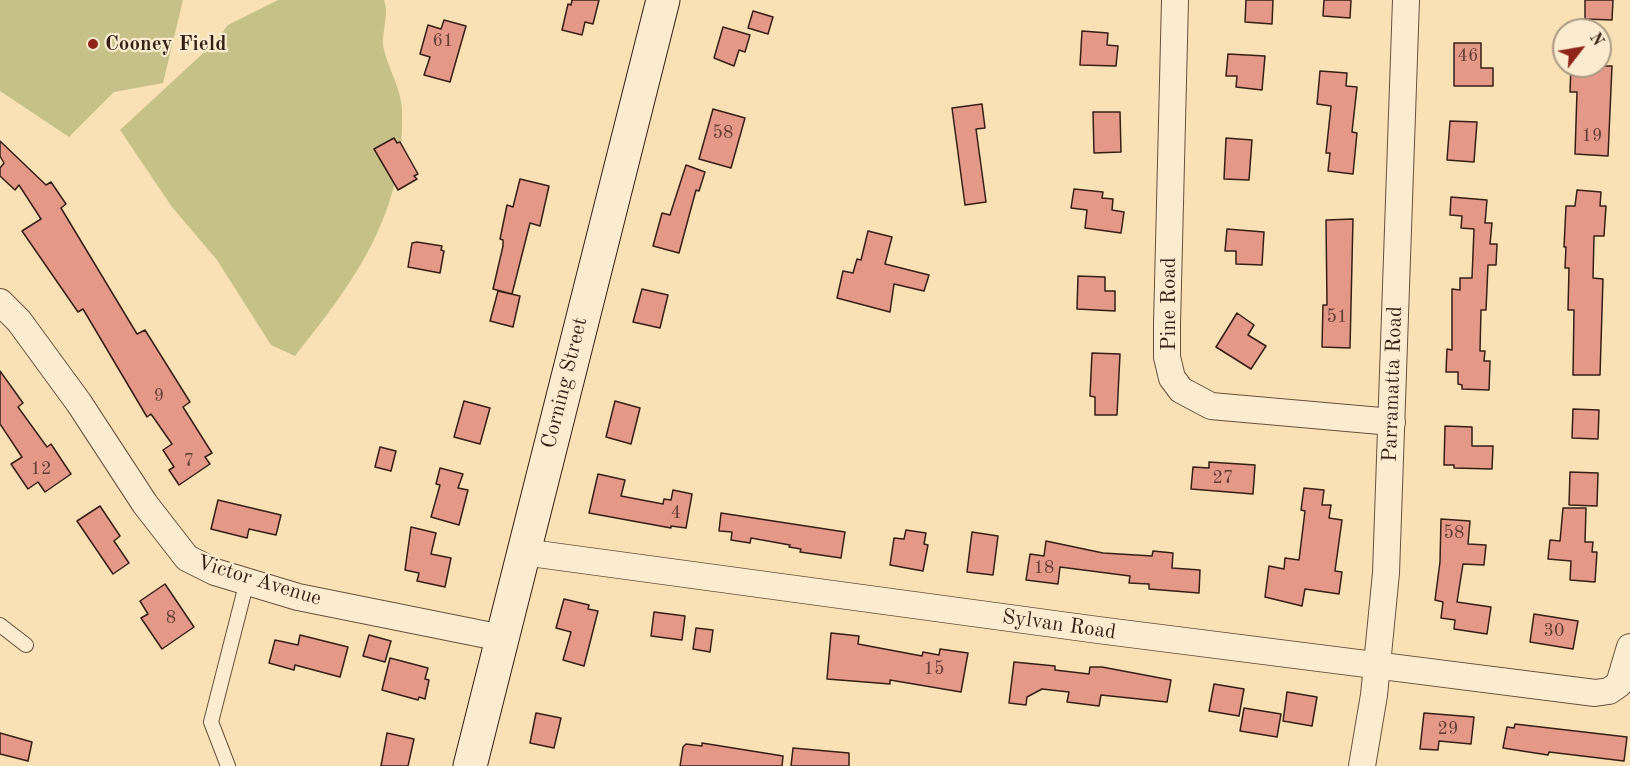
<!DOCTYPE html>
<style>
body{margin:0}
#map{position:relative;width:1630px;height:766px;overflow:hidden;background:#f9e1b5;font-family:"Old Standard TT",serif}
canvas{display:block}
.north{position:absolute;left:1552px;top:18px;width:60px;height:60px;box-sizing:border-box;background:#fbeccf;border:2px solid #ac9a85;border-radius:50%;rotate:59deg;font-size:16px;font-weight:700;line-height:24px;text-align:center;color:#361f15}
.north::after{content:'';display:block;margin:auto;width:21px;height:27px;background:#8f2418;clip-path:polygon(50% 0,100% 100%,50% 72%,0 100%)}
</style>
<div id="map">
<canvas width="1630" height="766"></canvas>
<div class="north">N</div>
</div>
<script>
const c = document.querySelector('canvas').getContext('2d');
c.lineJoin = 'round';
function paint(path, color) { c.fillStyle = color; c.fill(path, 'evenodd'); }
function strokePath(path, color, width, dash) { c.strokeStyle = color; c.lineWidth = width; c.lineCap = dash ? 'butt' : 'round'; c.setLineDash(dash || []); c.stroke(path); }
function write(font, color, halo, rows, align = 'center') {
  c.font = font + ' "Old Standard TT",serif'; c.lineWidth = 4.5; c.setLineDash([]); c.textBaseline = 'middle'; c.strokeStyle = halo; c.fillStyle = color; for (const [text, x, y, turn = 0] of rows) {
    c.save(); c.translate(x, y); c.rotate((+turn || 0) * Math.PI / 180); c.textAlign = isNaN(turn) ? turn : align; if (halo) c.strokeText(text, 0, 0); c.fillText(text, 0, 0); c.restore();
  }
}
paint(new Path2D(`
 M0,0H183L163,83L114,92L69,137L0,91Z
 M278,0H384C390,16 380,34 384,50C389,70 402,91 402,111C405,213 355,281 295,356L271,345L217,260L172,207L120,130L212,45L228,25Z`), '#c5c188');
const building = new Path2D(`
 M572,0H599L593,24L585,22L582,35L562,30L568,4L571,5Z
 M1246,0H1273L1272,24L1245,22Z
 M1324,0H1351L1350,18L1323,16Z
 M1585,0H1613L1612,20L1585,19Z
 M753,11L773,17L768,34L748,28Z
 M444,20L466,26L450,82L424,75L430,57L420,54L428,25L441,29Z
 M723,27L750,35L745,52L739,50L734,66L714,58Z
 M1082,31L1108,33L1107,45L1118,46L1116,66L1080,65Z
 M1454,43H1481V68H1493V86H1454Z
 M1228,54L1265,56L1262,90L1236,87L1237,76H1226Z
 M1571,66H1612L1608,156L1575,154L1577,92H1570Z
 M1320,71L1347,73L1346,86L1357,87L1352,132L1357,133L1353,174L1328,171L1330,153H1326L1331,106L1317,104Z
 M982,104L985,128L976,129L986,202L965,205L952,108Z
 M713,109L745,118L731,168L699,159Z
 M1093,112H1120L1121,152L1094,153Z
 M1450,121L1477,122L1474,162L1447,160Z
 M394,138L397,143L400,142L418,174L414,176L417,179L398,190L374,149Z
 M1226,138L1252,140L1249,180L1224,179Z
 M0,141L46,185L51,182L66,204L61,208L137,334L145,330L190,402L183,407L212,453L205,457L210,464L179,485L169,470L174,467L163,450L172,444L151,414L147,417L83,309L78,312L22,231L41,219L19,185L15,190L0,176V168L4,163L0,156Z
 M686,165L705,172L699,191L696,190L679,253L653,246L662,213L670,215Z
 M520,179L549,186L540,226L530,223L512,294L493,289L503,246V240L500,239L507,205L513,207Z
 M1074,189L1103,192L1102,198L1113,199L1112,210L1124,212L1121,233L1085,228L1087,210L1071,208Z
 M1577,190L1601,192L1600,206H1606L1604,236H1594L1593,278L1603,279L1600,375H1573L1574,310H1568L1569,268H1565L1566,247H1564L1566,206H1575Z
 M1451,197L1487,200L1485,223H1492L1490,244H1497L1496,265H1488L1486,310H1481L1480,351H1485L1484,361H1490L1489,390L1462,389V385L1458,384V372H1446L1447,349L1452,350V289L1460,290V278H1472L1474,229L1461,228L1462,216L1450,215Z
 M1353,219L1350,348L1322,347L1323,305H1327L1326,220Z
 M1227,229L1264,232L1262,265L1236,264V251H1225Z
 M868,231L892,237L885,264L929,275L924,291L894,284L890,312L837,298L843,271L853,273L857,259L861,260Z
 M417,242L442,246L441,250L444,251L440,273L408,267L412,243Z
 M1078,276L1105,277V291H1115V311L1077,309Z
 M642,289L668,295L660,328L633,322Z
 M498,291L520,296L513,327L490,321Z
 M1237,313L1254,325L1248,335L1266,346L1251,369L1216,347Z
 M1092,353L1120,354L1117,415H1095V397L1090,396Z
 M0,371L23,403L18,407L47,447L51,444L71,474L45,492L38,482L28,489L11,464L22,457L0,424Z
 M464,401L490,408L480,444L454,437Z
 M615,401L640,408L631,444L606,437Z
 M1573,409L1599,410L1598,439L1572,438Z
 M1445,426L1472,427V446H1493L1492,469L1454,468V465H1444Z
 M380,447L396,451L391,471L375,467Z
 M1209,462L1255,465L1253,494L1191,489L1193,467L1209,468Z
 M440,468L463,474L458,488L468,490L459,525L431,517L440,485L436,484Z
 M1570,472L1598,473L1597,506L1569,505Z
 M598,474L625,480L621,496L663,504L664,499L671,500L673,490L692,494L686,528L671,526V528L589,513Z
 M1304,488L1324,490L1322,505H1331L1329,518L1342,520L1335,571L1342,572L1339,594L1305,589L1302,606L1265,597L1269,566L1284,569L1285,558L1299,560L1305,511L1301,510Z
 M218,500L281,515L276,535L249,529L247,538L211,529Z
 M100,506L120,536L114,541L129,563L113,574L77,521Z
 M1563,508H1586L1585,542H1593L1592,552H1597L1595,582L1570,580L1571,561L1548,559L1550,540L1560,541Z
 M721,513L845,532L841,558L800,552L801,549L789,547L790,545L751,538L750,543L731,540L732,532L719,531Z
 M1441,519L1470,521L1468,544L1486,545L1484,565L1463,564L1457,602L1491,607L1487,634L1454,629L1455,620L1441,618L1443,602L1435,600L1440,562Z
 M411,527L436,533L431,554L451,558L445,587L417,581L419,573L405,570Z
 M906,530L926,533L924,544L928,545L923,571L890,565L894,538L904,539Z
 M972,532L998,536L993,575L967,572Z
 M1046,541L1103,553L1152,556L1153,551L1173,553L1172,568L1200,570L1199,593L1149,589V584L1129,583L1130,576L1060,567L1058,584L1026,580L1030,554L1044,556Z
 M165,584L194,627L162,649L141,618L148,614L140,601Z
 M564,599L589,605L588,609L598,611L584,666L563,660L571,632L556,628Z
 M654,612L685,616L682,640L651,636Z
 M1534,614L1578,621L1573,649L1530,642Z
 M696,628L713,630L710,652L693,649Z
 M831,633L859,636L858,644L922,656L923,652L939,655L940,649L968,653L961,692L890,680V684L827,679Z
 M300,635L348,647L340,677L295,665L294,670L269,663L275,640L298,645Z
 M369,635L391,641L385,662L363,656Z
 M390,658L428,668L425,679L429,680L425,699L419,697L418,700L382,690Z
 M1014,662L1055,666V670L1089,674L1090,667H1102L1171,680L1167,702L1101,695L1099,706L1067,702L1069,692L1042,689L1027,697L1026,705L1009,703Z
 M1214,684L1244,689L1239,716L1209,711Z
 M1287,692L1317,697L1312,726L1283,721Z
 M1244,708L1281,714L1277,737L1240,731Z
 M536,713L561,718L554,748L530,743Z
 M1424,713L1474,717L1471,744L1439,741L1438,750L1420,749Z
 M1515,724L1627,737L1624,761L1549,752L1548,755L1503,748L1507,727L1514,728Z
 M0,733L32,742L28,761L0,754Z
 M387,733L414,739L408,766H381Z
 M702,743L783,756L782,766H680L683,747L686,744L702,746Z
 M793,748L849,753V766H791Z`);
paint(building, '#e39888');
strokePath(building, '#361f15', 1.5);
const lane = new Path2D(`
 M0,625L26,645
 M228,766L211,722L247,581`);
const street = new Path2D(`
 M1175,0L1167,325V357L1172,378L1181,390L1211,406L1392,422
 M0,302L19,321L79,403L145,504L187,558L215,572L298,597L502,638
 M523,552L1098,630L1595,693L1609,691L1619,684L1630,647
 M1362,766L1374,695L1386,573L1406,0`);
const secondary = new Path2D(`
 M470,766L663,0`);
strokePath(lane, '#67503d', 16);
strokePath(street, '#67503d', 28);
strokePath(secondary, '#361f15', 35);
strokePath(lane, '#fbeccf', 14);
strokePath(street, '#fbeccf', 26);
strokePath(secondary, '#fbeccf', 33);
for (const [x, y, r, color] of [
 [93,44,6,"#8f2418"]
]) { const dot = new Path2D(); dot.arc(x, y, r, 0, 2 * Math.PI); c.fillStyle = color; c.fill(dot); strokePath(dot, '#fbeccf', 2); }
write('18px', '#613d32', null, [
 ["61",443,41],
 ["46",1468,56],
 ["58",723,133],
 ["19",1592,136],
 ["51",1337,317],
 ["9",159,396],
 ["7",189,461],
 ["12",41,469],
 ["27",1223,478],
 ["4",676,513],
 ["58",1454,533],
 ["18",1044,568],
 ["8",171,618],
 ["30",1554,631],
 ["15",934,669],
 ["29",1448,729]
]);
write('bold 21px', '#361f15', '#fbeccf', [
 ["Cooney Field",105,44]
], 'left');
write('21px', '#361f15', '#fbeccf', [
 ["Pine Road",1169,304,-90],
 ["Corning Street",565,383,-76],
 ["Parramatta Road",1393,384,-88],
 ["Victor Avenue",259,581,17],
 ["Sylvan Road",1059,625,8]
]);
</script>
